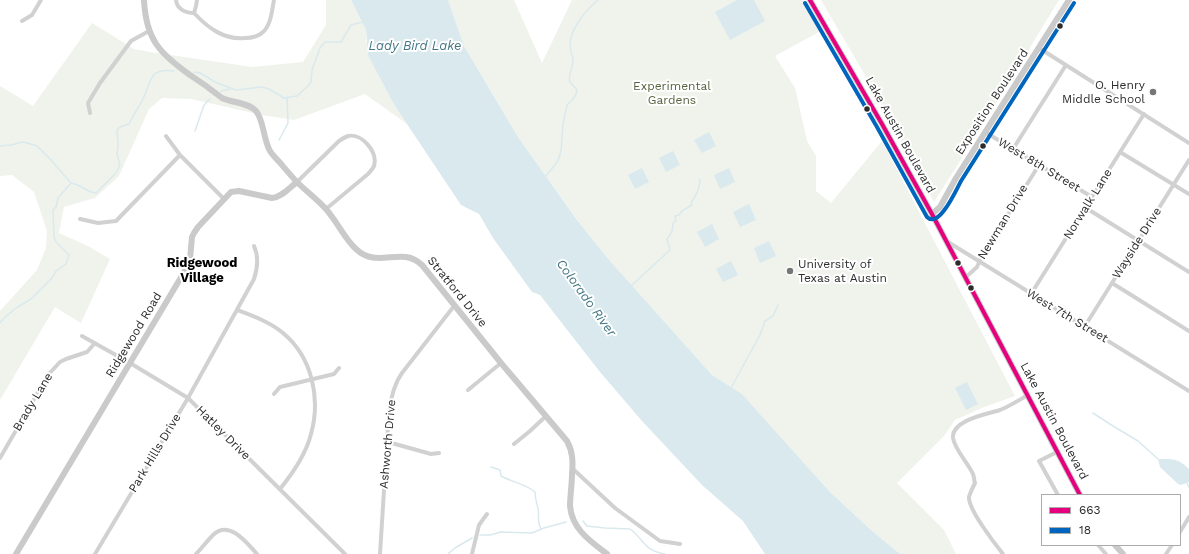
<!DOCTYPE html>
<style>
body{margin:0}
#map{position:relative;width:1189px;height:554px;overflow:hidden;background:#fff;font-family:"Work Sans",sans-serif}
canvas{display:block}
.legend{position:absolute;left:1041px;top:494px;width:140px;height:52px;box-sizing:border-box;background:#fff;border:1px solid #ababab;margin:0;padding:5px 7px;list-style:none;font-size:12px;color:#2c2c2c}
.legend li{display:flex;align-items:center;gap:8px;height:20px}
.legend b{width:20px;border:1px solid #ababab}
</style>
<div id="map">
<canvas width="1189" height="554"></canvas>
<ul class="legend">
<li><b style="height:5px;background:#e5007d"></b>663</li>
<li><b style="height:5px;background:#0065bd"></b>18</li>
</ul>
</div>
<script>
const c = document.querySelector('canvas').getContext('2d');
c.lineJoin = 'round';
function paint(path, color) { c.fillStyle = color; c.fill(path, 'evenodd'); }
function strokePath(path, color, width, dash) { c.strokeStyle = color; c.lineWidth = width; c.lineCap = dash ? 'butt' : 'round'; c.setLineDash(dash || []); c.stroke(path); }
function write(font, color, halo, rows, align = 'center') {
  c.font = font + ' "Work Sans",sans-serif'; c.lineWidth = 4; c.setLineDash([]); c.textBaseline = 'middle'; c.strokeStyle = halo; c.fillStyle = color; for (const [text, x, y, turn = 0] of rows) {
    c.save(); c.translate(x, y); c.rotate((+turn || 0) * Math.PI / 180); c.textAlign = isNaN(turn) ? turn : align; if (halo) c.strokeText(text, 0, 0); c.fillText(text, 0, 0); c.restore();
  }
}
paint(new Path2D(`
 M326,0H351L366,30V41L395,106L407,124L365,94L294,120L262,115L191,99L162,98L149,109L119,176L95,198L64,207L59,233L88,246L110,259L81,323L55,307L0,400V311L37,270L46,248L47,231L34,192L12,175L0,176V86L33,106L92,23L134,49L150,52L252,67L303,62L326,25Z
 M448,0H514L542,63L572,0H802L816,23L819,32L775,56L795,88L807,141L816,156V191L831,203L882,141L1015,396L984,407L955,420L944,436L897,483L944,530L956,554H900L871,530L830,492L742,394L712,375L610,261L578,221L518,137L464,46Z
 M821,0H1059L981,128L934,202L879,99Z`), '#f0f3eb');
paint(new Path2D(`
 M351,0H448L464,46L518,137L577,220L610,261L712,375L742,394L830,492L871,530L900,554H765L743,521L702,485L642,421L600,372L540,295L532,292L493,238L479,214L461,205L395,106L368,55L366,30Z
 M737,0H754L765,21L730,40L715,12Z
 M709,132L716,146L702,153L694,140Z
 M673,151L680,165L666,172L659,158Z
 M642,168L649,182L635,189L628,175Z
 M729,168L735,182L720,189L714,175Z
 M749,204L756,220L740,227L733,212Z
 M712,224L719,239L705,247L697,232Z
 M769,241L776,256L760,263L754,248Z
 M731,261L738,275L723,282L716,269Z
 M967,382L978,404L966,410L955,388Z
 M1158,459C1173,459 1178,458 1189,469V482L1181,485L1178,484L1160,467Z`), '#d9e9ee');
strokePath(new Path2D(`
 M194,72L200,73L217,83L236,90L262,87L269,89L284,98L297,96L309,85L311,82L312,70L320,48L325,42H341L351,25L363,22
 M221,91L230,89
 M195,131L204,105L210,99
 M279,140L288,123L287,98
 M0,146L11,145L23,142L37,146L51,160L71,183
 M545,177L558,161L561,151L563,124L567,105L573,99L576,94L577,90C575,87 572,85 570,82C567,77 573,67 573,61C573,56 570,51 570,45C570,29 586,10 598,0
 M631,286L670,250L667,239C671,235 673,229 673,223L676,221L675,216L679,215L682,211L692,205L691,203C696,196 700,188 700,179
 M0,323L3,319L16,308L31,299L52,278L56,271L66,264L69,255L56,242L54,237L53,210L56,207L58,198L71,183C82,185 86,192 96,193L116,173L120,165L117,154L118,145L117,130L120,127L129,124C133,115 139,107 143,99C152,81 148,68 174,71
 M731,388L760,335L765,321L773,316L778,305
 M1093,413L1113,426L1138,441L1158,459
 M491,467L500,470L501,476C512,482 526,484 535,492C535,499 537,503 538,509C540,517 536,520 541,529
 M1187,483L1189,487
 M583,521L587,526L605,528L630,529C644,539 644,551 665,554
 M480,535H490L501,532L532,533L544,528L566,522
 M448,554L455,548L472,538`), '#d9e9ee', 1.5);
strokePath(new Path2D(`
 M176,0C177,9 185,13 194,13C208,28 224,40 245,38C252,38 258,37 263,32C271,25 272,10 274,0
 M194,13L196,6L197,0
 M22,21L32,15L41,0
 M1039,48L1189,143
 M90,113L88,103L100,83L131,41L149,31
 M985,132L1092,197
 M166,136L180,155L224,199
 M1013,149L1066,65
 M1120,152L1189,194
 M297,182L339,141C342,139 345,137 348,136C362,133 378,152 374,166C373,169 370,171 368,174L326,209
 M1086,208L1189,272
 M80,219L98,223L116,221L180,155
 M948,242L1189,391
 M965,278L977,267L982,256L1039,165
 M1112,283L1189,331
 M1031,294L1144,114
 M237,310C253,316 270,322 283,333C312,357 321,398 311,434C306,454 293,473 280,489
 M1085,326L1189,160
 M82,336L130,363L188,398L345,554
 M468,390L501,363
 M274,394L280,387L334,374L339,368
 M388,442L431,454L439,453
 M514,444L530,431L546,416
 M1057,452L1039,461L1058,495
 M0,458L48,375L60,362L66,359L87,352L95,343
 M573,469L615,508L660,541L680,544
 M1180,532L1189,517
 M1098,545L1106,554
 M95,554L188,398L254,279C258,267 259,257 254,246
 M196,554C202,548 207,541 213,535C229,519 247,543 257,554
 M380,554L389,410C392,396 394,384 402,373L454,306
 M472,554L479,525L487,514
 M1003,554C995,544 968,509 969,497C970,493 973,487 975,483C974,480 974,476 973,474C968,463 955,450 953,438C951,420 988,414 1000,410C1010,406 1019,400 1028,395
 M1166,554L1172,545`), '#d1d1d1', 4);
strokePath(new Path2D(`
 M144,0C146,39 159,53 190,75C201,82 212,90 222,98C232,103 248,102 256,111C264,120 263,139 270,151C273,156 278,160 282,165C287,171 293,178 298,183C307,192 317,199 325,208C337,221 344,238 356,249C378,270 401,245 422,265L501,363L567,441C573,452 573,462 572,474C572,485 570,496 570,506C572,529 590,541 607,554
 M810,0L882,124L932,214L1080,495
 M932,214L940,207L956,178L1069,0
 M1115,545L1123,554
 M16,554L186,269L190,259L192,237L194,233L198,227L231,192L239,191L272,198C282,197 289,188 297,182`), '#cacaca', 6);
strokePath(new Path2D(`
 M810,0L882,124L932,214L1080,495`), '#e5007d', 4);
strokePath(new Path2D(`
 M805,3L877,127L927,217C939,229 956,190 961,181L1074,3`), '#0065bd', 4);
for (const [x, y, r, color] of [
 [1060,26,3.5,"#2c2c2c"],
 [1153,92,4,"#767676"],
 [867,109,3.5,"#2c2c2c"],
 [983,146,3.5,"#2c2c2c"],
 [958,263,3.5,"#2c2c2c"],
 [790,271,4,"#767676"],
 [971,288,3.5,"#2c2c2c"]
]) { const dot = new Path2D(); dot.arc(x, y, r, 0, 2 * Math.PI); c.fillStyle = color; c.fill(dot); strokePath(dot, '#fff', 1.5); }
write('12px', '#2c2c2c', '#fff', [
 ["O. Henry",1145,85],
 ["Middle School",1145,99],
 ["University of",798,264,"left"],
 ["Texas at Austin",798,278,"left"]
], 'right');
write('12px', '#55633f', '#fff', [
 ["Experimental",672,86],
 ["Gardens",672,100]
]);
write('12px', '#2c2c2c', '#fff', [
 ["Exposition Boulevard",992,102,-57],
 ["Lake Austin Boulevard",900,135,61],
 ["West 8th Street",1039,165,31],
 ["Norwalk Lane",1088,204,-58],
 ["Newman Drive",1003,222,-59],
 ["Wayside Drive",1137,243,-58],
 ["Stratford Drive",457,292,51],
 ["West 7th Street",1067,316,31],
 ["Ridgewood Road",134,335,-59],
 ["Brady Lane",33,402,-59],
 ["Lake Austin Boulevard",1054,421,62],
 ["Hatley Drive",223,433,45],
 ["Ashworth Drive",388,444,-85],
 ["Park Hills Drive",155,453,-59]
]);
write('italic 13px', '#437685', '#fff', [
 ["Lady Bird Lake",415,46],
 ["Colorado River",586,298,54]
]);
write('bold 13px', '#000', '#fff', [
 ["Ridgewood",202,263],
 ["Village",202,278]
]);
</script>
